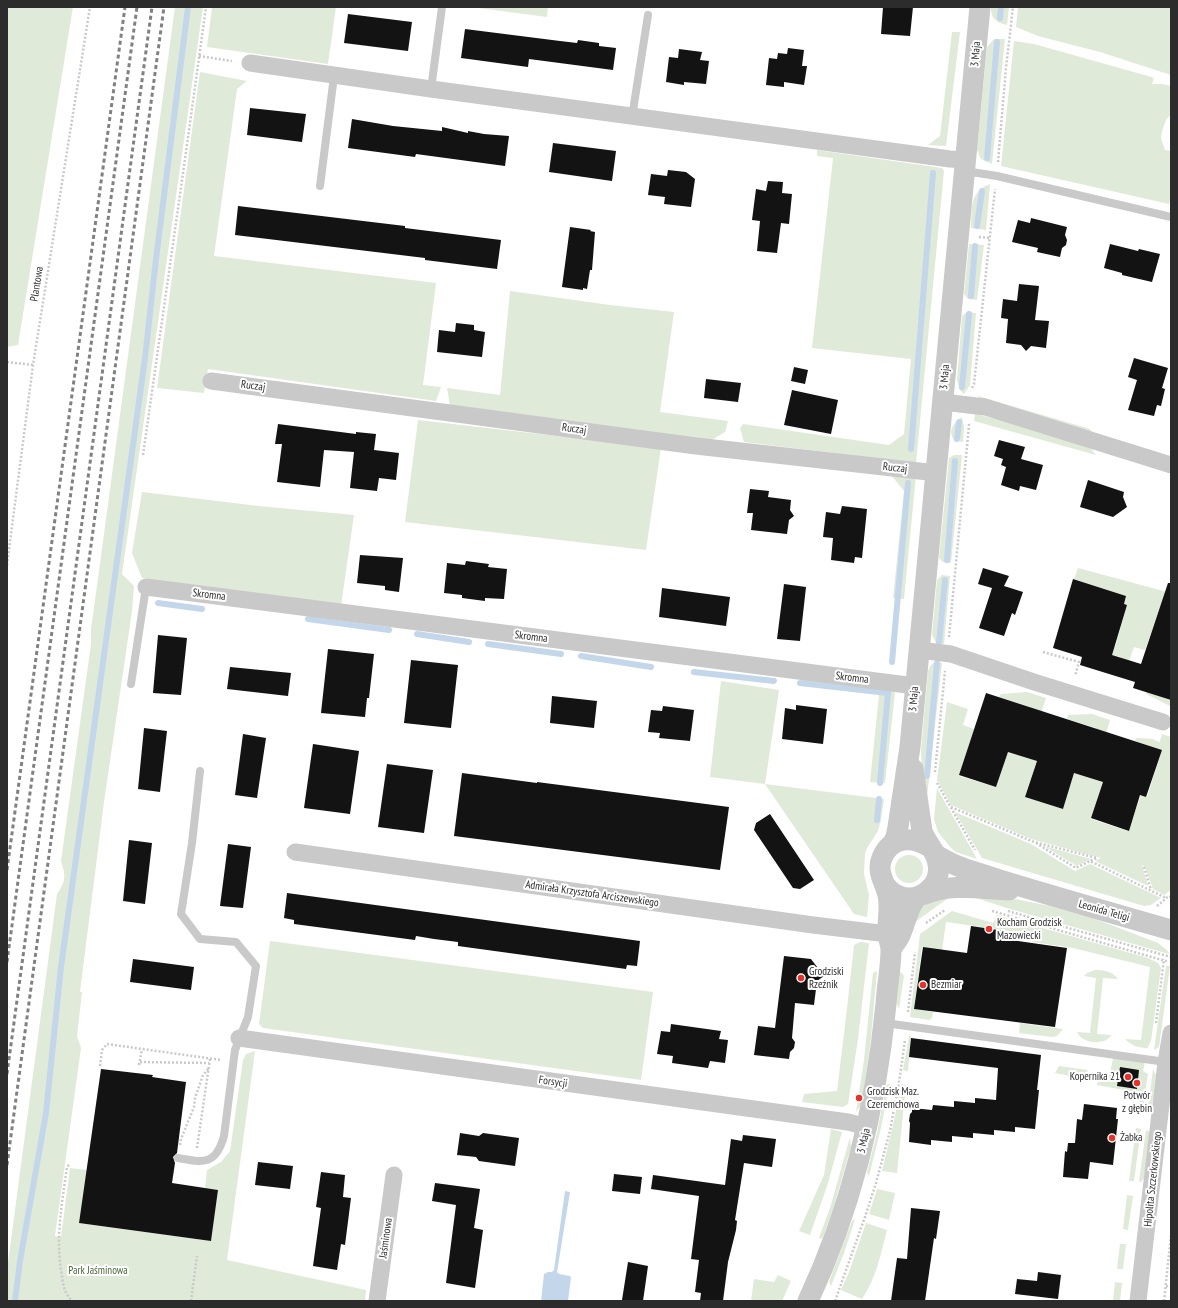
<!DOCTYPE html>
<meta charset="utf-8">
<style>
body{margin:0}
#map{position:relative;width:1178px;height:1308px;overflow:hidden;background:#fff;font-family:"PT Sans Narrow",sans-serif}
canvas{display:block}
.frame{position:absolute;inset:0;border:8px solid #2c2c2c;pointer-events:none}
</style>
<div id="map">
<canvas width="1178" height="1308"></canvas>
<div class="frame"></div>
</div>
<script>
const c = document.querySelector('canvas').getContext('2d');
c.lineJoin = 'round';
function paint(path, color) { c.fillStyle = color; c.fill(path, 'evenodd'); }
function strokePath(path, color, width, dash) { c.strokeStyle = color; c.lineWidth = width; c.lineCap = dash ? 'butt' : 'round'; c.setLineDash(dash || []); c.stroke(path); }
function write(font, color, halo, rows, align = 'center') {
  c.font = font + ' "PT Sans Narrow",sans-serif'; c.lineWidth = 4; c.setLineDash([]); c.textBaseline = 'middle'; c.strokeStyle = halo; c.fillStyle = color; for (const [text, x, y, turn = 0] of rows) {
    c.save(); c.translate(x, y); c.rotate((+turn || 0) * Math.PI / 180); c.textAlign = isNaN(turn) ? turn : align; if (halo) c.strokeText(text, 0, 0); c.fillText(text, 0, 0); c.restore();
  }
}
paint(new Path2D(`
 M7,7H73L18,345L7,347Z
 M175,7H203L122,574L134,586L132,611L104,802L80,992H82L77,1036L81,1048L55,1236L61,1237L70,1168L87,1170L79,1223L211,1241L218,1190L205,1188L207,1170L221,1162L230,1151L243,1060L246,1054L255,1051L227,1260L366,1290L365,1301H7V1270L57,894C66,881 66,876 61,861L91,644V629L99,571Z
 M212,7H336L328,64L207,47Z
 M471,7H548L547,17Z
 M991,7H1009L1007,25C997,23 990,18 991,7Z
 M1018,7H1171V75L1100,52L1038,36L1016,27Z
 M952,32H960L946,146L928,145L940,136Z
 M994,39H1005L992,164L981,159L977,150L987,47Z
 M1014,41L1034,44L1148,76L1154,78L1152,84H1162L1171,86V114L1166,120L1162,131L1161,138L1165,150L1171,151V196L1169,204L1001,166Z
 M200,72L247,81L237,89L214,256L436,283L423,385L441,387L436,401L208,369L204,393L157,388Z
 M817,150L942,168L944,171L916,463L744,442L740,428L743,424L889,445L904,434L911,359L812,348L833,158L817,156Z
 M990,184L986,230L971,228C972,209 969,192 990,184Z
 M969,244L984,245L977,300L968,299L964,294Z
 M510,291L610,305L674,312L660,412L728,421L725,432L712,440L450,406L447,388L500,395Z
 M967,312L976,313L970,385L964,394L960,390L957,380L962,316Z
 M978,396L1090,429L1091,432L1086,433L978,397Z
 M975,414L1072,437L1088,445L1096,455L974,421Z
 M962,417L964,427L963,442L955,441C947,432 953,423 962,417Z
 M418,420L661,448L646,550L405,522Z
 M954,455H962L951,563L943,562L939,558L949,458Z
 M891,475H916L904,599L893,598L904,491Z
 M142,492L259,506L354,515L341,606L142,578L132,553Z
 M1078,568L1171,593L1161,605L1145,650L1134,647L1123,678L1115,675L1121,657L1109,654L1111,647H1115L1127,605L1124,604L1126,596L1074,579Z
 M942,575L950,576L944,644L936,643L932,635L937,580Z
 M936,662L942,663L927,797L922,778L921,750L928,671C930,667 931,663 936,662Z
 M800,678L891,690L895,693L885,783L870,782L879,695L799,685Z
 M721,681L779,690L765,784L884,799L881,820L878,831L867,848L865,854L864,874L869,895L867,917L854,914L765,784L710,777Z
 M1027,692L1046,698L1029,748L1040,751L1025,797L1063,809L1074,773L1080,775L1096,728L1067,719L1068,715L1092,714L1110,720L1096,769L1106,772L1091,819L1128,831L1141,795L1147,797L1162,750L1135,741L1136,738L1153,739L1159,742L1160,741L1162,734L1171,737V890L1164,895L1153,889L1145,867L1142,865L1148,886L1095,861L1101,858L1031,839L951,805L937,780L947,702L968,709L963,725L974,729L959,776L996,787L1008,752L1014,754L1030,707L999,697L1001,694Z
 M1147,692L1171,700V709L1170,708V706L1146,694Z
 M937,788L977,859L956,852L951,848L938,832L934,819Z
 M955,812L1031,844L1075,871L1090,864L1161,898L1151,905L1144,906L982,858Z
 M1044,846L1091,859L1077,866Z
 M895 869a14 14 0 1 1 28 0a14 14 0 1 1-28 0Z
 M951,896L911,925L919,909L928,903Z
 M973,897H1005L1050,906L1093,918L1158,943L1168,951L1169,954L1010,909Z
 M952,911L993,923L997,915L1148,958L1158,963L1161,968L1151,1041L1149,1044L1148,1048C1139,1048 1132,1046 1125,1039L1141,1040L1150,967L1073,948L1032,942V934L946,922L942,950L922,947L914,1009L933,1012L932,1018L929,1020L910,1017L920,934Z
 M270,941L653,992L641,1080L263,1028L259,1024Z
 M860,942L869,943L858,1039L848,1104L843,1107L802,1102L804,1094L837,1091L846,1017L854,945Z
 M1166,966H1170L1159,1047L1154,1050Z
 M1095,970C1104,970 1112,971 1118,979L1103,978L1097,1034L1112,1035C1109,1038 1107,1040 1104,1041C1094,1044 1081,1041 1077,1032L1090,1033L1096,978L1084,976L1087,973Z
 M877,971L871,1038L862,1103L856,1112L864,1060L873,973Z
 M899,972L902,973L904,976L899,1009L896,1002Z
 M1020,1023L1063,1029L1057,1036L1052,1037L1019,1033Z
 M909,1036H911L908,1071L903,1070Z
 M1113,1058L1145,1062L1143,1071L1148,1074L1142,1113H1138L1140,1093L1097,1085L1100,1072L1110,1074Z
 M1059,1066L1088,1070L1082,1082L1076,1077L1055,1073Z
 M1153,1069L1156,1075L1151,1113L1147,1115Z
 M890,1083L880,1132L869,1176L867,1172L877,1133L886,1086Z
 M901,1084L906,1085L897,1173L882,1171L894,1121Z
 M1136,1128L1141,1129L1134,1181H1129Z
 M831,1129L842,1132L828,1183L810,1235L799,1231L824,1175Z
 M1146,1130L1150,1132L1144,1178L1141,1182L1139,1181Z
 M850,1137L851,1147L834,1206L823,1237L821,1239L819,1238L831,1205Z
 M877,1189L895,1193L889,1220L869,1214Z
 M1127,1195L1133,1196L1128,1230L1123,1229Z
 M855,1219L844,1253L831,1286L829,1282L852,1221Z
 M866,1223L887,1230C881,1253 876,1279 862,1299L841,1290L849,1272Z
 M1120,1244H1126L1123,1269H1117Z
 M778,1275L791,1281L782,1301H751L754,1279L774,1282Z
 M1115,1282L1122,1283L1120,1301H1113Z`), '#e0ead8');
paint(new Path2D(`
 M565,1191L570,1192L557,1272L559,1274L570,1276L571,1278L568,1301H541L544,1274L548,1272H552L554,1270Z`), '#c4d7ea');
strokePath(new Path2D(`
 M1000,18L1001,7
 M987,158L997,42
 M977,226L982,191
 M971,296L975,246
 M962,387L969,314
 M957,439L959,422
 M911,449L933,173
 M947,560L955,461
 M158,603L202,609
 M308,619L389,630
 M417,634L469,642
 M939,643L945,580
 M488,644L561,654
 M581,656L651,667
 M892,662L908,483
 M694,672L774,681
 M800,683L888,693L880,783
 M927,776L937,663
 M877,820L879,799
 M15,1301L20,1261L46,1113L61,967L145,358L156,259L188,7`), '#c4d7ea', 6);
paint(new Path2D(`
 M883,7H913L910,36L881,34Z
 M348,14L412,22L408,51L344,43Z
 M465,29L560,41L577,43L578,40L599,43V46L616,48L613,70L529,59L528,67L461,58Z
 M788,48L804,50L802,66H807L804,85L784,82V87L766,85L769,58L777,59L778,53L787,54Z
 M679,49L702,52L700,60L709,61L706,84L684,82V85L666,82L669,57L678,58Z
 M250,108L306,114L302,142L247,135Z
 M352,119L393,126L442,131V127L468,133V131L484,134L509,136L505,166L416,154L415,157L348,148Z
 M553,143L616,151L612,181L549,172Z
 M668,170L686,172L695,179L691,207L664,204L665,197L648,195L651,174L667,176Z
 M768,181L783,182L782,193L792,194L789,224L781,223L777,253L757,251L760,221L752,220L756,189L766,191Z
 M238,206L405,226V228L501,240L497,269L425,260V258L235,235Z
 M1031,218L1067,227L1065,235L1067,240L1066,245L1062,248L1060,257L1037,252L1038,248L1012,242L1018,220L1030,223Z
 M570,227L591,230L590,231L595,232L592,270H590L587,289L583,288V290L562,287Z
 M1110,244L1138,251L1139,249L1160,254L1152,282L1122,275V273L1104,268Z
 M1019,284L1039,286L1035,320L1049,321L1046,348L1031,346L1026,351L1021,345L1006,343L1008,319L1001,318L1003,299L1017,301Z
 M456,323L474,325V330L485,332L482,357L437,352L439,330L455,332Z
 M1134,358L1168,368L1162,388L1165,389L1161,406L1157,405L1154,416L1128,410L1137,380L1128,377Z
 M794,367L808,370L805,384L791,381Z
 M706,379L741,383L738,402L704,398Z
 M792,390L838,400L831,434L784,425Z
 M278,424L356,434V432L376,434L374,450L399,453L396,480L379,478L377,491L350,488L354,452L324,450L320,487L277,482L282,444H275Z
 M999,440L1025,447L1021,459L1043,465L1036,490L1020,486L1019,491L1001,485L1006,467L1001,465L1003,459L994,456Z
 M1088,480L1124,492L1123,497L1127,507L1113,517L1080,507Z
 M750,489L769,491L768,497L791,500L790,510L794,516L789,520L787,534L751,530L753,513H747Z
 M842,506L867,509L862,558L855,557L854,563L831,560L833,538L823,537L826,512L840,514Z
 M360,555L403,558L399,592L385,590V586L357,583Z
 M466,561L489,564L488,567L507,569L504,599L485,598V601L462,598V595L444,593L447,563L465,565Z
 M983,568L1009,576L1004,586L1023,592L1015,615L1012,613L1004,636L979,628L992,588L978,584Z
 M1073,579L1126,596L1124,604L1127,605L1112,655L1141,664L1168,583H1171V700L1133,688L1135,682L1080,665L1082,657L1053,648Z
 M784,584L806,587L800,641L777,639Z
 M662,588L730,597L726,626L659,617Z
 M158,635L187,638L181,695L153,693Z
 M328,649L374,654L369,698H367L365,717L321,713Z
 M411,660L458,665L451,728L404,723Z
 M230,667L291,673L288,696L227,689Z
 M986,693L1162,750L1146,797L1140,795L1129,831L1091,818L1103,782L1074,773L1063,809L1025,797L1037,761L1008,752L996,787L959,775Z
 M552,696L597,701L594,728L550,723Z
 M796,705L827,709L823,744L782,739L785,708L796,710Z
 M663,706L694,710L690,741L659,738L660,733L648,732L651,710L662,711Z
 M144,728L167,731L160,792L138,789Z
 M243,734L266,738L257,798L235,795Z
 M313,744L359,751L350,814L304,808Z
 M387,764L433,770L424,833L378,827Z
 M462,773L537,783V782L729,807L720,870L454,836Z
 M770,814L814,880L800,889L793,888L754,830L756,823Z
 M129,840L152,843L145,904L123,901Z
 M228,844L251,847L243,908L220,906Z
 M287,893L640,941L637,966L627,965L626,969L458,946V942L434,939L416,936L415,940L294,924V920L284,918Z
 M971,926L1005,931L1004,939L1067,948L1055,1027L914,1009L923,947L967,953Z
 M784,956L811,959L824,976L817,981L814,1005L795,1003L792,1038L795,1042L794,1048L790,1052L789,1059L754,1055L758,1026L775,1028Z
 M133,959L194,967L191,990L130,982Z
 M671,1024L721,1031L719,1039L728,1040L725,1063L710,1061L708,1068L672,1063L673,1056L657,1054L661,1031L670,1032Z
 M911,1038L1041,1055L1037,1090H1039L1035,1129L1015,1127V1132L994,1130V1135L973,1133V1138L952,1136V1142L931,1140V1145L909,1142L910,1123L909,1121L910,1114L912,1112V1108L932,1110L933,1105L954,1107V1101L975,1103V1098L996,1100L998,1068L909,1057Z
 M1120,1067L1139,1070L1137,1089L1117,1086Z
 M101,1069L153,1075L152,1077L186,1082L177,1153L173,1157L175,1163L172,1183L218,1190L211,1241L79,1223Z
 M1084,1104L1117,1108L1116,1119H1118L1113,1165L1090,1162L1088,1179L1063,1177L1065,1151L1067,1152L1068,1143H1075L1077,1119L1082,1120Z
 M460,1133L479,1136L483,1133L519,1138L515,1166L479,1161L476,1157L457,1155Z
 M743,1135L776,1139L772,1167L744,1163L735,1220L737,1221L736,1230L728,1262L723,1301H700L701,1293L695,1292L699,1260L691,1259L699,1196L651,1189L653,1175L725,1185L731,1139L742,1141Z
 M258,1162L293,1166L290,1189L255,1185Z
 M321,1172L345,1175L343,1197L351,1198L345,1245L341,1244L337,1270L313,1266L321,1208L316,1207Z
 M614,1174L642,1177L640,1194L612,1191Z
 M435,1183L480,1189L474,1228L483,1230L475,1288L446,1283L456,1205L432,1201Z
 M911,1208L940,1211L936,1239L934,1238L925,1301H891L897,1258L907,1259Z
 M628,1262L648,1266L643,1301L622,1300Z
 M1038,1272L1061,1275L1058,1299L1015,1294L1017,1279L1037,1281Z`), '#131313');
strokePath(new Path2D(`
 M199,56L232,61
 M998,162L1006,68L1013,7
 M979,237L990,238
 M7,362L33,365
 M972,388L974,384L995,189
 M143,455L186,152L206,7
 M7,565L33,365L90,7
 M949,637L969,425L968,423
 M1043,652L1079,662L1075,676
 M935,772L945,671
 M937,783L975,850
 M951,807L1034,842L1097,858L1090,861L1166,898
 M1036,843L1076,868L1090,861
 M1144,867L1151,890
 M1157,906L1169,896L1171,897
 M992,911L1169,962
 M1008,911L1171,957
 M926,923L945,910
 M908,1012L915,952
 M1156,1023L1164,959
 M140,1062L209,1063
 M139,1065L142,1049
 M100,1066L102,1050L107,1044L221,1060
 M180,1145L181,1139L194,1107L195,1098L203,1075L209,1068
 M197,1148L210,1059
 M69,1165L67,1167C62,1203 55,1239 62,1276C63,1285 65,1294 72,1301
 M1166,1286L1171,1287
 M191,1301L197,1256
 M835,1301L865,1217L876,1183L890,1131L900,1076L905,1040
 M1164,1301L1171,1235`), '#c9c9c9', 2.5, [2, 2]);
strokePath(new Path2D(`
 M431,89L442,7
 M632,117L648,15
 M965,171L997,176L1171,217
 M320,186L334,76
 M131,684L146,587
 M885,1023L1166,1062
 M178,1158C204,1163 216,1165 224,1136L235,1050L248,1017L256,966L236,942L200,939L181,914L192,843L200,771`), '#c9c9c9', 8);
strokePath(new Path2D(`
 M250,63L431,89L950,159L966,160
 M211,381L696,446L937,473
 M943,402L985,407L1171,465
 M146,587L915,686
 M919,650L951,654L1034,682L1163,722
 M295,852L813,925L888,934
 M239,1038L848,1122L867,1127
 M377,1301L394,1175
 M1138,1301L1166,1062L1171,1033`), '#c9c9c9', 17);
strokePath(new Path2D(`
 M892,845L896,837L898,827L910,747L980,7
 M935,854C955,868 981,873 1003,881C1059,898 1115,914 1171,930
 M885,885C889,890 893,894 899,896C920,904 942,885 938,864C937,852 926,843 922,831L913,769
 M925,894C951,883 982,889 1009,890
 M891,949C894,944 898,940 900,935C906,923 907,908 917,897
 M808,1301C852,1207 876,1107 886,1004C887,986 891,967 891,950C891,945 889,940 888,935C887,922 891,908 888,895C885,882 876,872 882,858C891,836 912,836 930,847`), '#c9c9c9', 21);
strokePath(new Path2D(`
 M7,870L125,7
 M7,962L137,7
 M7,1074L152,7
 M7,1165L164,7`), '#818181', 3, [4, 3]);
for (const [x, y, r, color] of [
 [989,929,4,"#e5322b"],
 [801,978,4,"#e5322b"],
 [923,985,4,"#e5322b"],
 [1128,1077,4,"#e5322b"],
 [1137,1083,4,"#e5322b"],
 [859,1098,4,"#e5322b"],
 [1112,1138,4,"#e5322b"]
]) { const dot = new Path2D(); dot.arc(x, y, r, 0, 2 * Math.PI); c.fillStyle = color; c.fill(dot); strokePath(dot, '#fff', 1.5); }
write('11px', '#2c2c2c', '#fff', [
 ["3 Maja",976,54,-85],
 ["Plantowa",37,284,-81],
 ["3 Maja",945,377,-85],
 ["Ruczaj",253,386,8],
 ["Ruczaj",574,429,8],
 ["Ruczaj",895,468,6],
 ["Skromna",209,595,7],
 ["Skromna",531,637,7],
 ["Skromna",852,678,7],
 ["3 Maja",914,699,-85],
 ["Admirała Krzysztofa Arciszewskiego",592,894,8],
 ["Leonida Teligi",1104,911,16],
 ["Forsycji",553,1082,8],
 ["3 Maja",864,1141,-77],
 ["Hipolita Szczerkowskiego",1153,1179,-84],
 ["Jaśminowa",386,1238,-82]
]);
write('11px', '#2c2c2c', '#fff', [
 ["Kocham Grodzisk",997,923],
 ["Mazowiecki",997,936],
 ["Grodziski",809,972],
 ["Rzeźnik",809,985],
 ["Bezmiar",931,985],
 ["Kopernika 21",1120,1077,"right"],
 ["Grodzisk Maz.",867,1092],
 ["Czeremchowa",867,1105],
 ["Potwór",1137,1096,"center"],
 ["z głębin",1137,1109,"center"],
 ["Żabka",1120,1138]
], 'left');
write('11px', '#4a6739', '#fff', [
 ["Park Jaśminowa",98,1271]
]);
</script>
